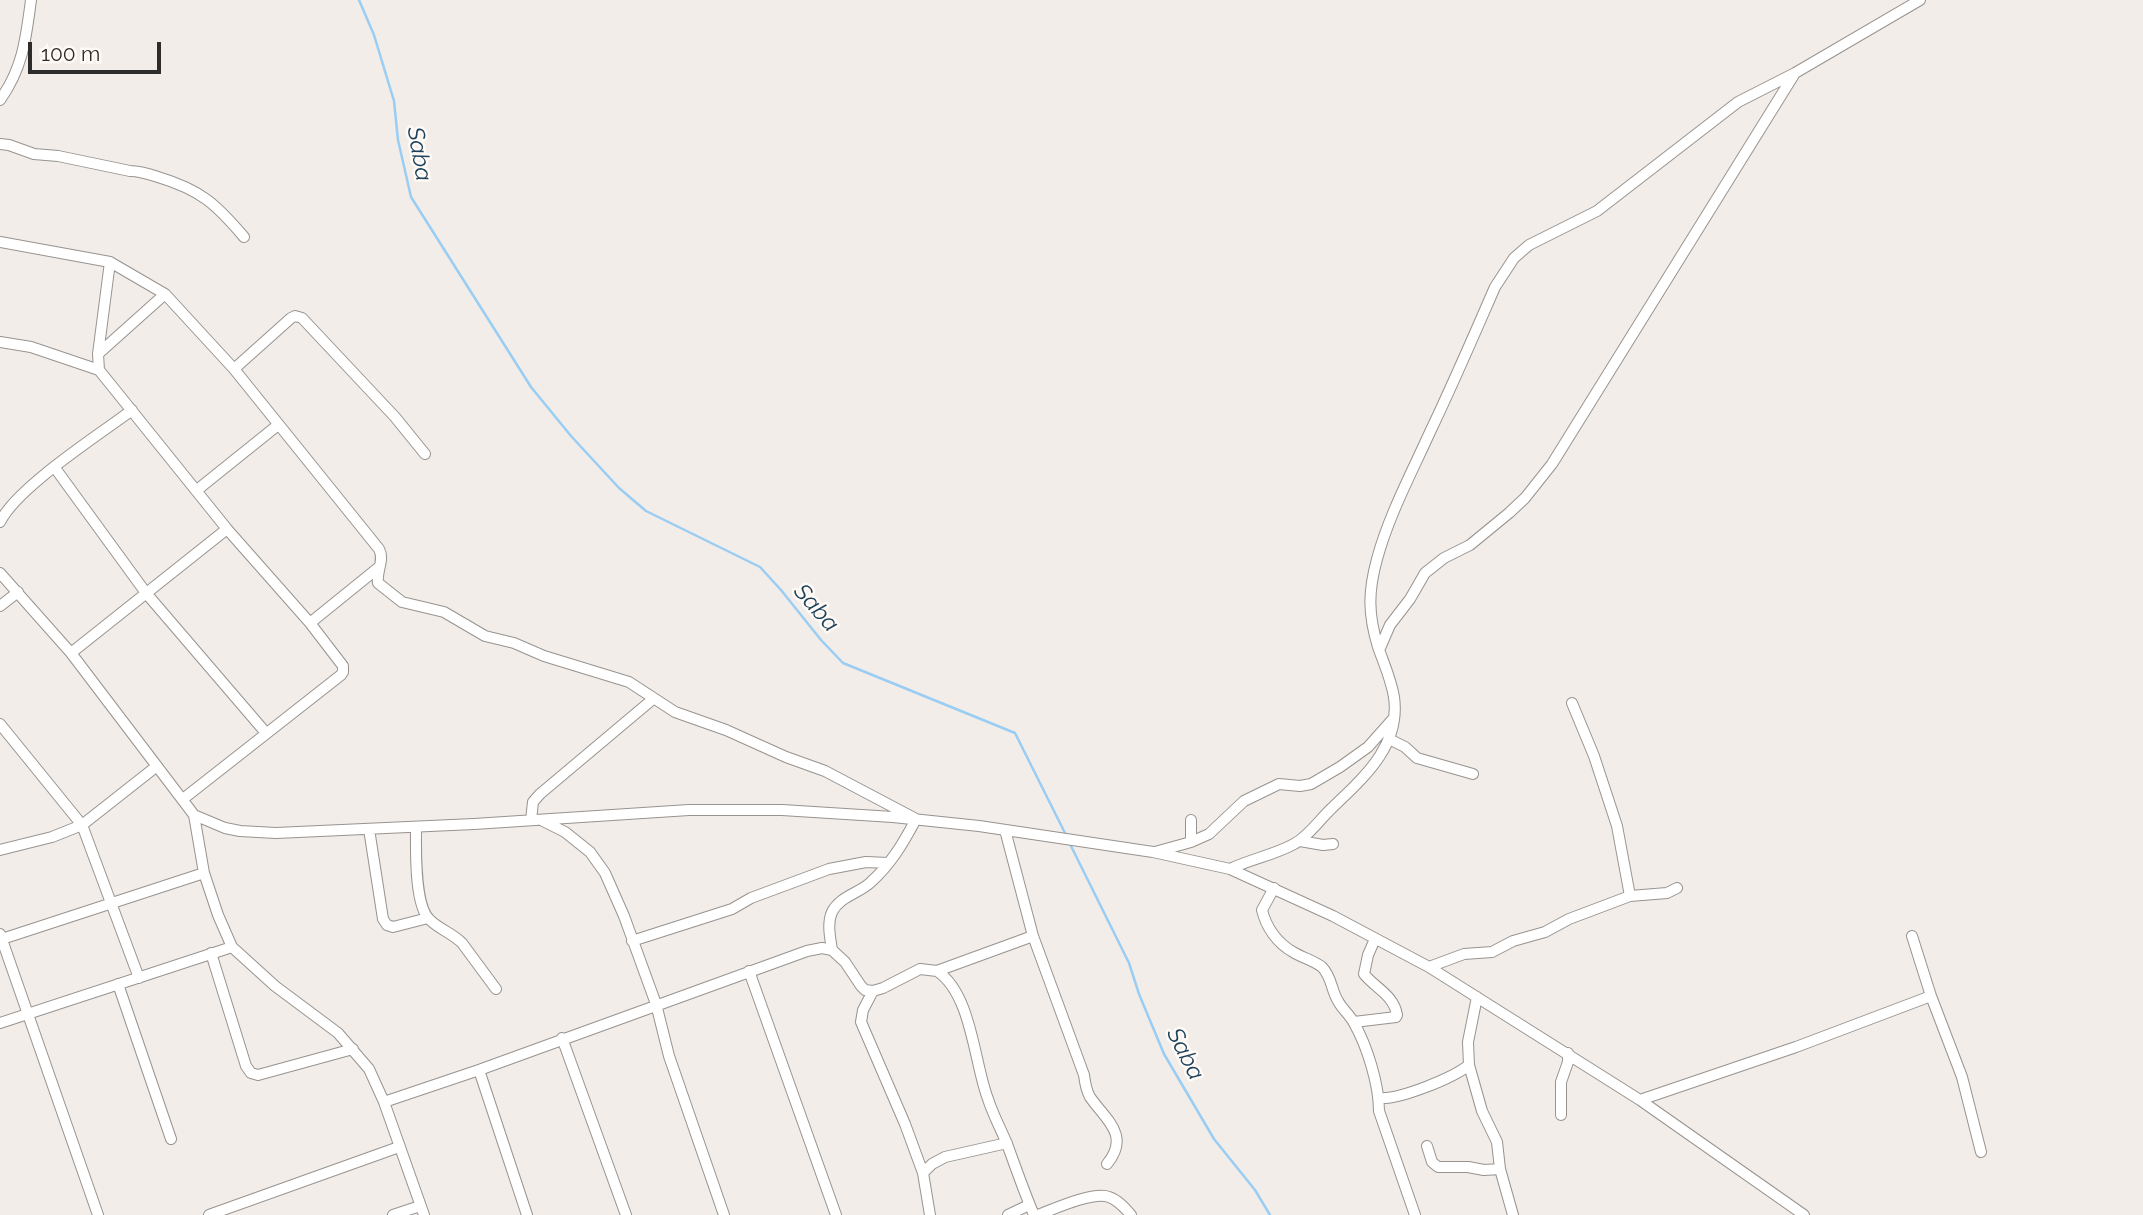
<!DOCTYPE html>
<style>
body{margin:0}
#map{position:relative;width:2143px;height:1215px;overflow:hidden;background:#f2ede8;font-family:Raleway,sans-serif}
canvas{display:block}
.scale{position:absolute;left:28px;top:42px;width:133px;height:32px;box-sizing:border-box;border:4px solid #2e2c2b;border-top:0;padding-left:9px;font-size:21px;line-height:24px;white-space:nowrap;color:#2e2c2b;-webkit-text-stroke:5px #fffaf5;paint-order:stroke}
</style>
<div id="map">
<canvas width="2143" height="1215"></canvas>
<div class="scale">100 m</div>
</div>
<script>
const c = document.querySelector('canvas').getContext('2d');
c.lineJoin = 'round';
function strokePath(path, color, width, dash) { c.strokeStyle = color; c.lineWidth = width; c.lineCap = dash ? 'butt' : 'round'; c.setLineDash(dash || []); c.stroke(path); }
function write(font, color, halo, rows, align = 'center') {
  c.font = font + ' Raleway,sans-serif'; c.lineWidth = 5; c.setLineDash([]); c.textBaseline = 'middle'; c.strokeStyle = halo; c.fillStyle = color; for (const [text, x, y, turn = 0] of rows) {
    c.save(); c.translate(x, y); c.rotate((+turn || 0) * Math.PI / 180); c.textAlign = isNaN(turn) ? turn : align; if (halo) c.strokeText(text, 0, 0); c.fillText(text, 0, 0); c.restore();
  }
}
strokePath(new Path2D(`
 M359,0L374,35L394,101L398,140L411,197L531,387L571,436L619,488L646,511L760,567L781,590L821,640L843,663L1015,733L1066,835
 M1070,844L1129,963L1139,994L1164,1054L1214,1139L1255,1190L1270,1215`), '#9acdf4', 2.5);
const minor = new Path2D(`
 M0,100C23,68 26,38 31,0
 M0,144L9,145L34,154L58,156L130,171C140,171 149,174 158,177C201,190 216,204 244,237
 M0,242L110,262L165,294L234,369L379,549C385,560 376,571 378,583L402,602L444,612L485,636L514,643L544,656L629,682L675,712L726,730L786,757L825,771L916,819C904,842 891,864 871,882C860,893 840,896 832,912C827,923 830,937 832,950
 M0,342L31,347L99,370L227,529L310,623L343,666V672L341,675L183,799
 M98,354L165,294
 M234,369L291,318L295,316L302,318L395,417L425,454
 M99,370L98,354L110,262
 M55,468L146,593L266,733
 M197,490L278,425
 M0,522C17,487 99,435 132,410
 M0,573L71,653L194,815L204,873L218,915L232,947L275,986L338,1033L369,1069L384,1102L424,1215
 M0,606L18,592
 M310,623L378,568
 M1380,648L1390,625L1410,599L1425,573L1444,558L1470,545L1509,513L1525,498L1552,464L1795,73
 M71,653L227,529
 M1572,703L1594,756L1617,826L1630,896
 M0,724L82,825L139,978
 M1389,739L1405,747L1417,758L1473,774
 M194,815L225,828L240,831L276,833L474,824L689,810H782L893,817L979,826L1153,852L1230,869L1333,916L1429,967L1640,1100L1804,1215
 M531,820L533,802L540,794L653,699
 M543,821L565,832L590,852L605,873L624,916L656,1004L669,1056L724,1215
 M416,827C416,848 414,906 430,920C439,929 452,933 462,943L496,989
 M369,829L383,919L387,925L393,927L428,918
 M1005,830L1033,936L1084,1075C1085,1083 1086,1090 1090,1097C1105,1119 1131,1135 1107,1164
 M1300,841L1323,845L1333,844
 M1191,842V820
 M0,850L52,837L82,825L157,766
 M1155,852L1191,842L1209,834L1244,801L1279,784L1300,786L1311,784L1340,767L1368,747L1392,720
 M1230,869C1251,859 1274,855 1294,844C1309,836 1320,819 1332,808C1363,778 1401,746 1394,697C1391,679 1384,664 1378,647C1368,614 1368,592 1377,559C1389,515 1411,474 1430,432C1453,384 1474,335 1495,287L1514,258L1529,245L1597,211L1738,102L1795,73L1920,0
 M1274,888L1262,910C1266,927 1277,943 1293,952C1303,958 1313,960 1322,967C1332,977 1331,990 1338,1001C1342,1009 1350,1015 1354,1023C1367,1046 1379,1084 1379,1111L1415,1215
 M0,934L98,1215
 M1912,936L1931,996L1962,1077L1981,1152
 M2,939L204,873
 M632,941L732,909L751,898L829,869L866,862L888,863
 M211,953L246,1066L251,1073L258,1075L353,1049
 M1429,967L1464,954L1492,952L1513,941L1545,932L1569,919L1630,896L1667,893L1677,888
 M749,971L836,1215
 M937,971C972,994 974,1063 988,1099C993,1115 1001,1129 1007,1144C1016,1168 1024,1192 1034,1215
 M118,984L171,1139
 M873,991L863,1010L861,1022L905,1124L923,1173L930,1215
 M1477,997L1468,1042L1469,1065L1482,1111L1497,1142L1500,1169L1513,1215
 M1354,1022L1396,1017L1397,1015C1394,995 1375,988 1364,974L1368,955L1375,939
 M0,1023L232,947
 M562,1038L626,1215
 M479,1070L527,1215
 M1379,1098C1399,1100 1453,1078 1469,1065
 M1640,1100L1796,1047L1931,996
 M384,1102L479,1070L807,951L822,948L832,950L845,962L861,986L865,990L873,991L883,988L920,969L937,971L1033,936
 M1561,1115V1082L1568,1062V1053
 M1427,1146L1432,1162L1438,1167H1468L1484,1170L1500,1169
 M923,1173L932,1164L945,1157L1007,1143
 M209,1215L399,1147
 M393,1215L420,1206
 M1008,1215L1029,1205
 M1038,1215C1054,1209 1093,1191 1109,1197C1118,1200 1125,1208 1131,1215`);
strokePath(minor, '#98938f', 12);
strokePath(minor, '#fff', 10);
write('italic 23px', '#1b415c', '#fffaf5', [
 ["Saba",419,154,80],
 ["Saba",816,608,49],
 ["Saba",1185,1054,63]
]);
</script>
